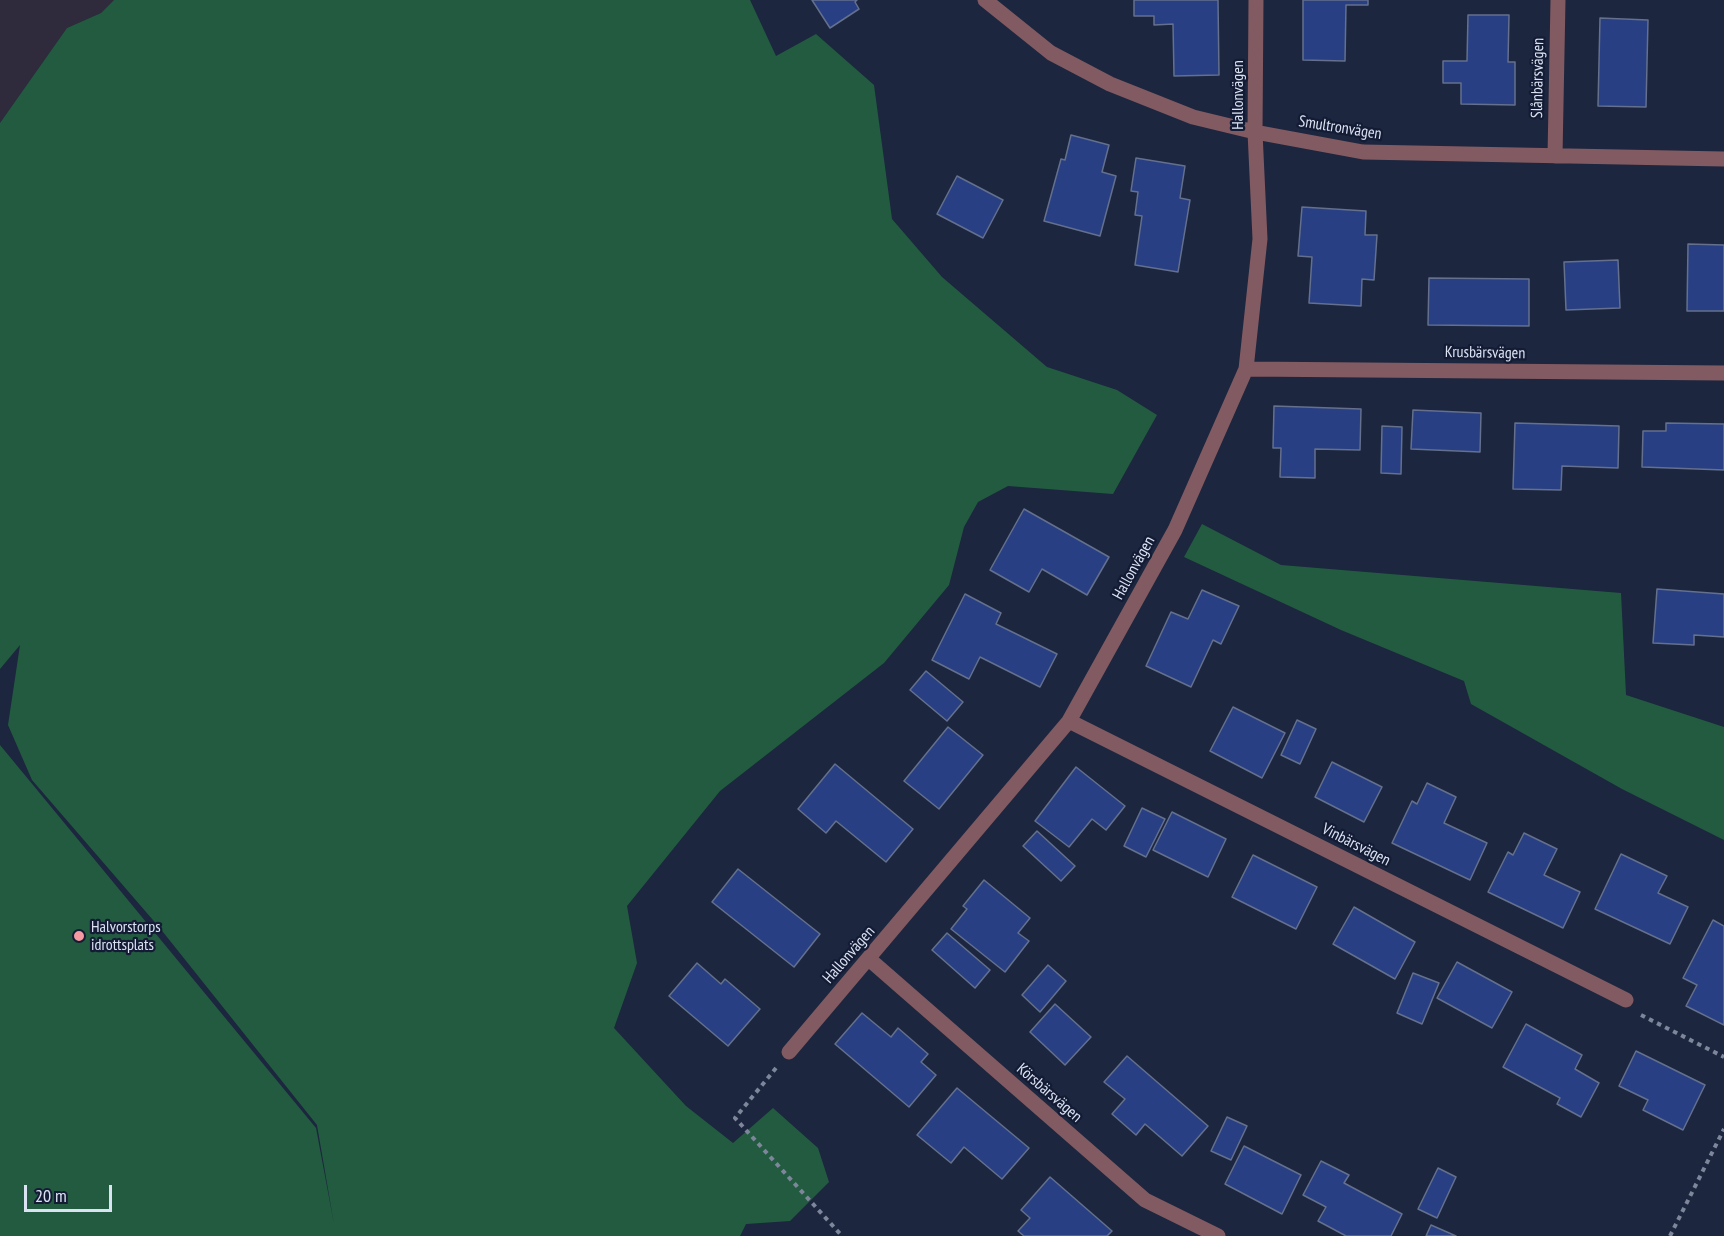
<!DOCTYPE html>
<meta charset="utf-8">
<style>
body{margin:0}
#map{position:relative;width:1724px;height:1236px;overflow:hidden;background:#1c263e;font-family:"PT Sans Narrow",sans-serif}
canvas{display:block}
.scale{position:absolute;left:24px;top:1185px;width:88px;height:27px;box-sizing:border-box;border:3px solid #dbe3f3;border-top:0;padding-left:8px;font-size:18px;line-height:21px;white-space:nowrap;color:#dbe3f3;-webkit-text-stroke:4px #131c34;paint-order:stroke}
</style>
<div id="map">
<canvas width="1724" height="1236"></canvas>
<div class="scale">20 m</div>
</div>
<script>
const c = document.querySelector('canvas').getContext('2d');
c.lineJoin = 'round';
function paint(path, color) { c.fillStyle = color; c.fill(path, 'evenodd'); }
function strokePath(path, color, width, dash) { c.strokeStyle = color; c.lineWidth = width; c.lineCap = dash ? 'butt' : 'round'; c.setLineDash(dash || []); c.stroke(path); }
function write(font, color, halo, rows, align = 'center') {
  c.font = font + ' "PT Sans Narrow",sans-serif'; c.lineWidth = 4.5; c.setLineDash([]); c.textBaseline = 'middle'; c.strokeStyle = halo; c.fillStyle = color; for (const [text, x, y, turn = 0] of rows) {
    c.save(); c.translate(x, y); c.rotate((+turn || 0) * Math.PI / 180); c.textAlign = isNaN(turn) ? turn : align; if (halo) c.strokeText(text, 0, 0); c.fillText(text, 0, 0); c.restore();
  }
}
paint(new Path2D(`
 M0,0H114L101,13L67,28L0,123Z`), '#302b3c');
paint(new Path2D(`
 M114,0H750L776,56L816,34L874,85L892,219L942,277L1047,367L1117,390L1157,415L1113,494L1008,486L978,502L964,527L949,585L884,663L720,791L627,906L637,963L614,1028L686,1106L733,1143L773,1108L818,1148L829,1182L790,1221L746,1224L740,1236H0V745L316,1128L334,1224L317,1125L159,927L32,780L8,725L20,645L0,669V123L67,28L101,13Z
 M1202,524L1281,565L1621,593L1626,695L1724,727V840L1622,789L1471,704L1464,681L1341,630L1184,557Z`), '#235b41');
const building = new Path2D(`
 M812,0H857L855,2L859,9L830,28Z
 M1134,0H1218L1219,75L1174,76L1173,24L1154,25V16H1134Z
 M1303,0H1368V5H1346L1345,61L1303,60Z
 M1468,15H1509L1508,62H1515V105L1461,104V83H1443V61H1467Z
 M1600,18L1648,20L1646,107L1598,106Z
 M1071,135L1109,145L1102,172L1116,176L1100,236L1044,221L1061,159L1065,160Z
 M1136,158L1185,166L1180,198L1190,200L1178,272L1135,265L1142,216L1135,215L1138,192L1131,191Z
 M957,176L1003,200L983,238L937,214Z
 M1302,207L1366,211L1365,235H1377L1374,280L1362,279L1361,306L1309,303L1312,257L1298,256Z
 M1688,244L1724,245V311H1687Z
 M1618,260L1620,308L1566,310L1564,262Z
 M1429,278L1529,279V326L1428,325Z
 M1274,406L1361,409L1360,450L1315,449V478L1280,477L1281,448H1273Z
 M1413,410L1481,413L1480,452L1411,449Z
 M1515,423L1619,426L1618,468L1562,466L1561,490L1513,489Z
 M1666,423L1724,424V470L1642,467L1643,431H1666Z
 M1382,426L1402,427L1401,474L1381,473Z
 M1024,509L1109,557L1087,595L1042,569L1029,592L990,570Z
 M1657,589L1724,594V637L1694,635V645L1653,643Z
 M1202,590L1239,606L1221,644L1213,640L1191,687L1146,666L1171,612L1188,619Z
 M965,594L1001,613L996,624L1057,654L1040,687L980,657L969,679L932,660Z
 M926,671L963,702L947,721L910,690Z
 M1233,707L1285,733L1262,778L1210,751Z
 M1297,720L1316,729L1300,764L1281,755Z
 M948,727L983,755L939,809L904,781Z
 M1332,762L1382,787L1364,822L1315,797Z
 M835,764L913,829L886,862L836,821L826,833L798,809Z
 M1076,767L1125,806L1106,830L1092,819L1069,847L1035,821Z
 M1427,783L1456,797L1444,823L1487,843L1470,880L1392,843L1412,801L1417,804Z
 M1142,808L1165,819L1146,857L1124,846Z
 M1172,812L1226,839L1208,877L1153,850Z
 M1037,831L1075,866L1061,881L1023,846Z
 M1524,833L1557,849L1544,875L1580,892L1563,928L1488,892L1508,852L1513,855Z
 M1621,854L1667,876L1658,893L1688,907L1670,944L1595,909Z
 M1253,855L1317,887L1296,929L1232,897Z
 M738,869L820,934L794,967L712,902Z
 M984,880L1030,918L1018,933L1029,941L1005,972L951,929L967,909L963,906Z
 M1354,907L1415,942L1395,979L1333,944Z
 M1713,920L1724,926V1025L1686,1006L1697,985L1683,978Z
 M947,933L990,970L975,988L932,950Z
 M1457,962L1512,992L1492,1028L1437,998Z
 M697,963L721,984L725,979L760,1009L728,1046L669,996Z
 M1048,965L1066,981L1040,1012L1022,995Z
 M1413,973L1439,983L1422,1024L1397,1013Z
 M1055,1004L1091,1037L1065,1065L1030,1032Z
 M862,1013L891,1037L898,1028L928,1054L921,1062L936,1075L909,1107L835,1044Z
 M1526,1024L1582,1055L1575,1069L1599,1083L1581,1117L1557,1104L1560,1098L1503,1067Z
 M1636,1051L1705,1085L1683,1130L1643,1110L1648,1100L1619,1086Z
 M1127,1056L1208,1126L1182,1156L1145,1124L1136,1135L1112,1114L1125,1099L1104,1082Z
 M957,1088L1029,1148L1002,1179L964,1147L951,1163L917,1135Z
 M1227,1117L1247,1126L1231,1160L1211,1151Z
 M1244,1146L1301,1175L1282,1214L1225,1184Z
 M1321,1161L1349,1175L1344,1183L1402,1214L1391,1236H1346L1318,1221L1326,1207L1303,1195Z
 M1438,1168L1456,1177L1437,1218L1418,1209Z
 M1050,1177L1112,1231L1107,1236H1024L1018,1231L1030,1218L1021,1210Z
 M1431,1225L1456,1236H1426Z`);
paint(building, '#283f83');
strokePath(building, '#64708d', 1.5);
strokePath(new Path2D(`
 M1641,1015L1724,1057
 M776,1068L735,1118L842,1236
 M1670,1236L1724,1129`), '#7d869a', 4, [4.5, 4.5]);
strokePath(new Path2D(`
 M985,0L1051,53L1110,84L1193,117L1255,132L1363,152L1724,159
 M1555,156L1558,0
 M1246,369L1724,373
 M1069,721L1626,1000
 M869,959L1145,1200L1218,1236
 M789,1052L1069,721L1175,530L1246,369L1260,239L1255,132L1256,0`), '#825a62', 15);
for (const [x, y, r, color] of [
 [79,936,6,"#f49aa0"]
]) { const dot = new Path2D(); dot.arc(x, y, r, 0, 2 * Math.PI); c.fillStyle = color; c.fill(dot); strokePath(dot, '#131c34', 2); }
write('16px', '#dbe3f3', '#131c34', [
 ["Slånbärsvägen",1538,78,-89],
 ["Hallonvägen",1238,95,-90],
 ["Smultronvägen",1340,128,9],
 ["Krusbärsvägen",1485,353,1],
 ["Hallonvägen",1134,568,-61],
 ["Vinbärsvägen",1356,845,27],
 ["Hallonvägen",849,955,-49],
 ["Körsbärsvägen",1049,1093,41]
]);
write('16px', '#dbe3f3', '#131c34', [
 ["Halvorstorps",91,927],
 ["idrottsplats",91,945]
], 'left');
</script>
